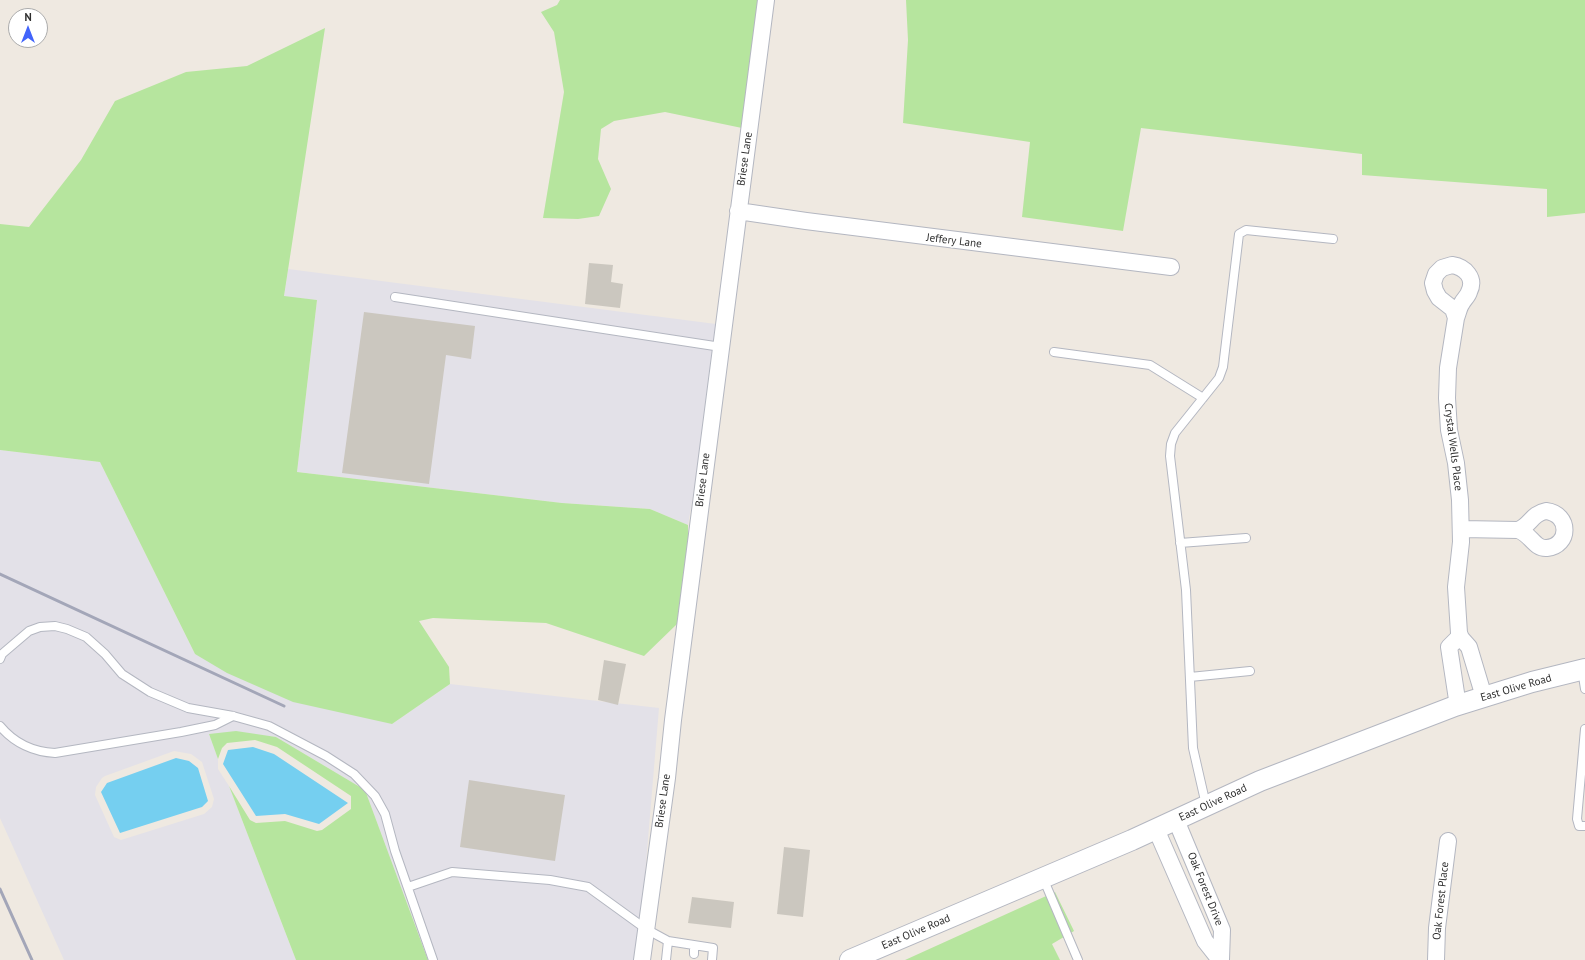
<!DOCTYPE html>
<style>
body{margin:0}
#map{position:relative;width:1585px;height:960px;overflow:hidden;background:#efe9e1;font-family:"PT Sans",sans-serif}
canvas{display:block}
.north{position:absolute;left:8px;top:8px;width:40px;height:40px;box-sizing:border-box;background:#fff;border:1px solid #ababab;border-radius:50%;rotate:0deg;font-size:11px;font-weight:700;line-height:16px;text-align:center;color:#2e2e2e}
.north::after{content:'';display:block;margin:auto;width:14px;height:18px;background:#4264fb;clip-path:polygon(50% 0,100% 100%,50% 72%,0 100%)}
</style>
<div id="map">
<canvas width="1585" height="960"></canvas>
<div class="north">N</div>
</div>
<script>
const c = document.querySelector('canvas').getContext('2d');
c.lineJoin = 'round';
function paint(path, color) { c.fillStyle = color; c.fill(path, 'evenodd'); }
function strokePath(path, color, width, dash) { c.strokeStyle = color; c.lineWidth = width; c.lineCap = dash ? 'butt' : 'round'; c.setLineDash(dash || []); c.stroke(path); }
function write(font, color, halo, rows, align = 'center') {
  c.font = font + ' "PT Sans",sans-serif'; c.lineWidth = 3; c.setLineDash([]); c.textBaseline = 'middle'; c.strokeStyle = halo; c.fillStyle = color; for (const [text, x, y, turn = 0] of rows) {
    c.save(); c.translate(x, y); c.rotate((+turn || 0) * Math.PI / 180); c.textAlign = isNaN(turn) ? turn : align; if (halo) c.strokeText(text, 0, 0); c.fillText(text, 0, 0); c.restore();
  }
}
paint(new Path2D(`
 M288,269L716,324L697,472L688,525L650,509L562,503L297,472L317,300L284,297Z
 M0,450L100,462L195,654L392,724L450,684L659,708L644,887L634,960H428L365,790L276,737L209,734L218,759V769L229,786L296,960H64L0,818ZM174,751L191,754L202,762L214,799L212,807L204,814L121,840L114,837L95,795L96,787L102,778L105,776Z`), '#e3e1e8');
paint(new Path2D(`
 M560,0H759L742,128L665,112L614,121L601,129L598,159L611,189L599,216L578,219L543,218L564,92L554,32L541,12L557,5Z
 M906,0H1585V213L1547,217V189L1362,175V154L1141,128L1123,231L1022,217L1030,142L903,123L908,40Z
 M325,28L284,296L317,300L297,472L562,503L650,509L688,525V544L677,624L644,656L546,623L433,618L419,621L449,667L450,684L392,724L293,702L227,673L195,654L100,462L0,450V224L29,227L81,160L115,101L186,72L247,66Z
 M236,731L276,737L365,790L428,960H296L229,786L250,820L256,823L285,821L317,831L322,830L351,809V796L277,747L255,740L227,743L222,748L218,759L209,734Z
 M1055,892L1074,931L1052,944L1060,960H905Z`), '#b6e59e');
paint(new Path2D(`
 M253,747L274,754L348,803L319,824L285,814L256,816L223,764L228,750Z
 M176,758L189,761L198,768L208,801L202,807L120,833L101,792L107,783Z`), '#75cff0');
paint(new Path2D(`
 M589,263L613,265L611,282L623,284L620,308L585,304Z
 M364,312L475,326L471,359L446,355L429,484L342,473Z
 M604,660L626,664L618,705L598,700Z
 M469,780L565,795L555,861L460,847Z
 M784,847L810,850L803,917L777,914Z
 M692,897L734,902L731,928L688,923Z`), '#cbc7bf');
const service = new Path2D(`
 M395,297L721,347
 M1054,352L1150,365L1203,398
 M1180,543L1246,538
 M0,659L2,654L29,631L40,627L55,626L67,629L86,637L105,654L122,674L150,692L188,708L233,716L269,726L326,756L354,774L375,796L385,814L395,851L433,960
 M1582,670L1585,689
 M1190,677L1250,671
 M0,726C14,743 34,752 55,753L181,732L215,725L233,716
 M1585,729L1577,819L1579,826H1585
 M1206,805L1193,748L1186,590L1170,456L1171,444L1175,433L1219,378L1223,367L1239,234L1246,230L1333,239
 M1043,878L1078,960
 M408,887L452,872L550,880L588,887L646,929L668,941L713,948L712,960
 M694,954V946
 M666,960L668,941`);
const minor = new Path2D(`
 M738,211L806,221L1171,267
 M1452,265C1465,267 1476,278 1469,292C1468,296 1464,299 1462,303C1459,307 1458,313 1456,318L1453,309L1439,298L1435,291L1433,283L1436,274L1442,268Z
 M1456,318L1448,368L1447,398L1449,430L1456,463L1460,500L1461,542L1456,587L1459,633L1461,638L1469,647L1484,697
 M1546,511C1571,514 1570,546 1547,548C1534,549 1531,534 1518,530C1531,525 1531,514 1546,511Z
 M1462,529L1518,530
 M1458,706L1449,647L1459,637V633
 M1176,820L1222,930L1221,960
 M1156,829L1205,941L1220,960
 M642,960L667,778L673,720L766,0
 M1436,960L1437,928L1448,841`);
const tertiary = new Path2D(`
 M850,960L1132,840L1260,781L1455,706L1532,682L1585,669`);
strokePath(service, '#b4b7c1', 10);
strokePath(minor, '#b4b7c1', 18);
strokePath(tertiary, '#b4b7c1', 22);
strokePath(service, '#fff', 8);
strokePath(minor, '#fff', 16);
strokePath(tertiary, '#fff', 20);
strokePath(new Path2D(`
 M0,574L284,706
 M0,889L32,960`), '#a3a6b8', 3);
write('11px', '#2e2e2e', '#fff', [
 ["Briese Lane",745,159,-82],
 ["Jeffery Lane",954,241,7],
 ["Crystal Wells Place",1453,447,83],
 ["Briese Lane",703,480,-83],
 ["East Olive Road",1516,688,-16],
 ["Briese Lane",663,801,-82],
 ["East Olive Road",1213,803,-25],
 ["Oak Forest Drive",1205,889,68],
 ["Oak Forest Place",1441,901,-84],
 ["East Olive Road",916,932,-23]
]);
</script>
